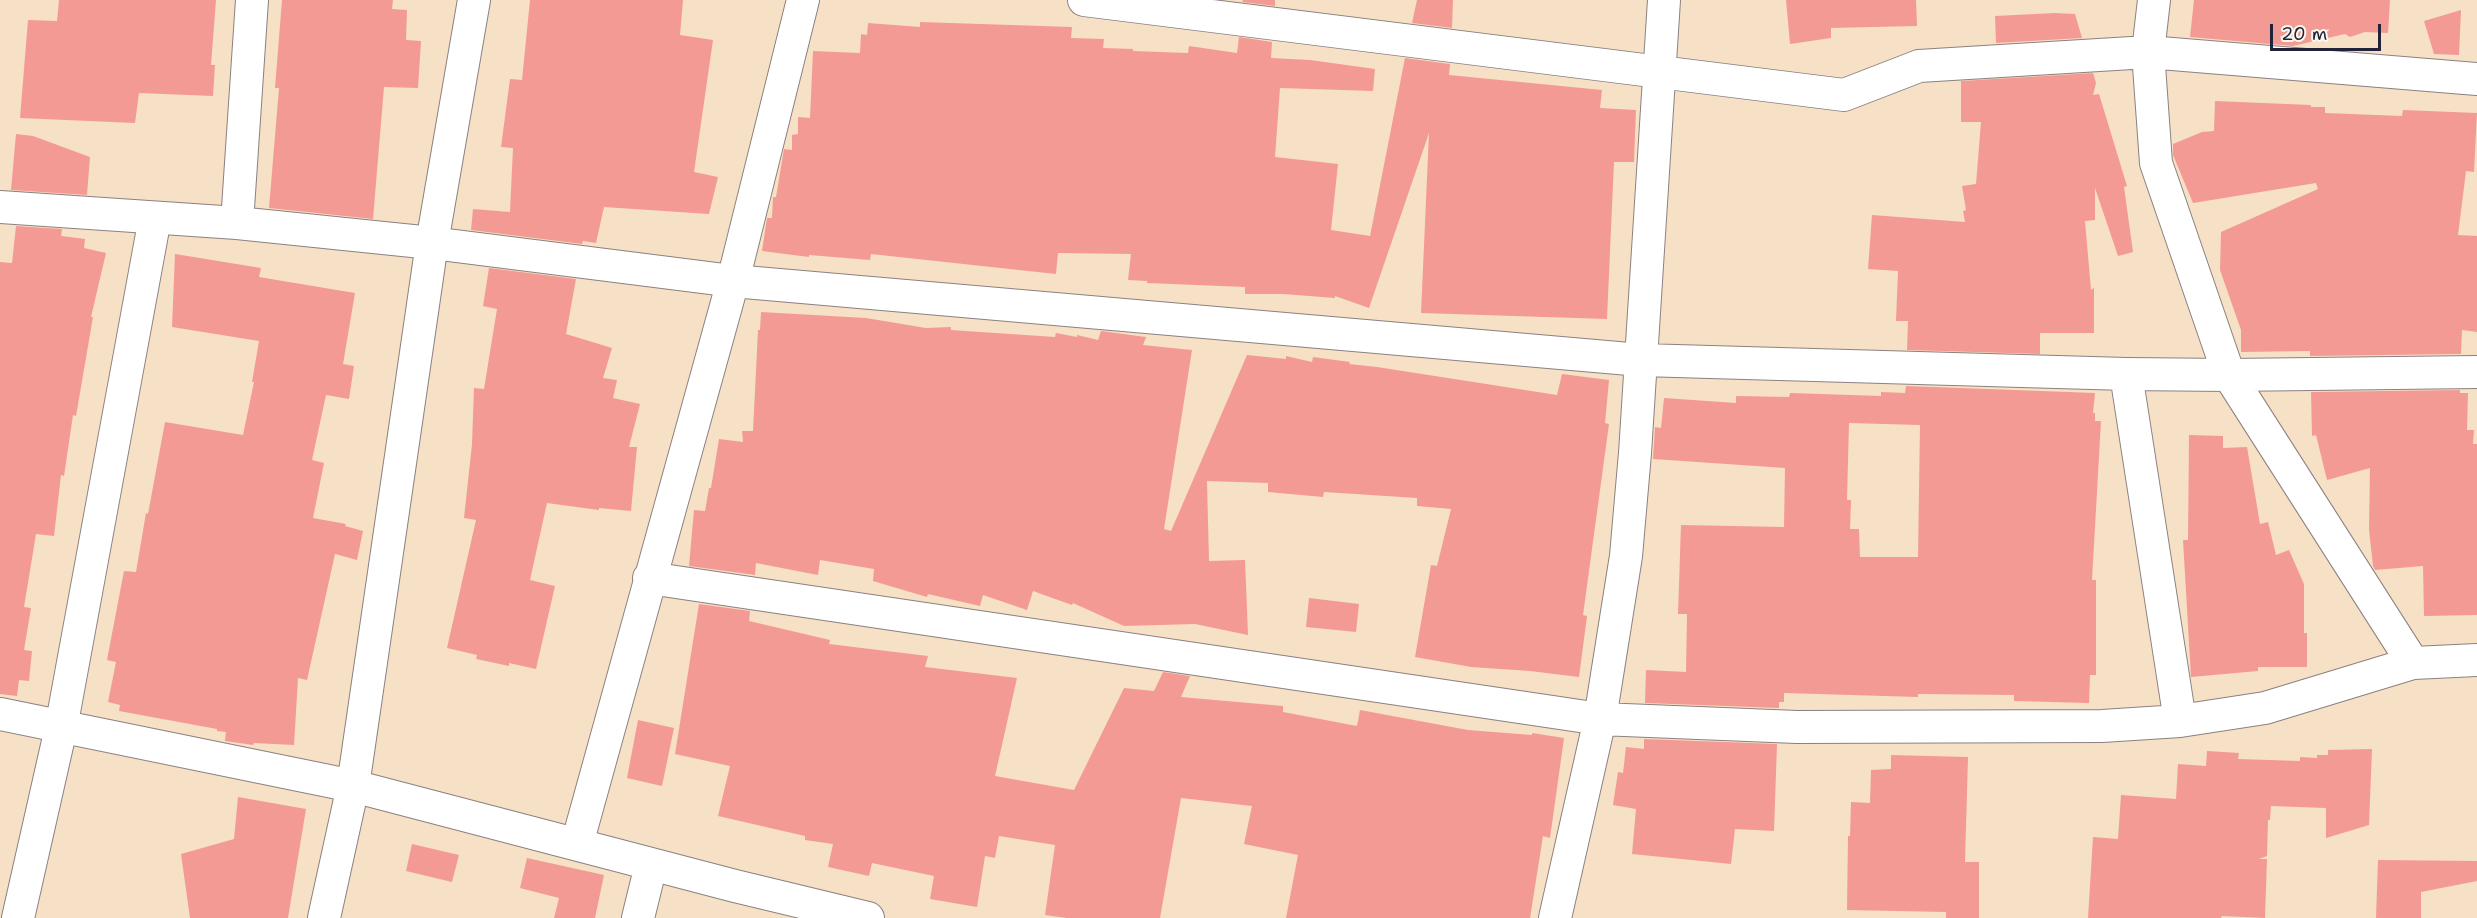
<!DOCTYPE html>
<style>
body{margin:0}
#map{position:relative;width:2477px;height:918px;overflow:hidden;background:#f6e0c6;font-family:"Shantell Sans",sans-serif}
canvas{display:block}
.scale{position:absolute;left:2270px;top:24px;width:111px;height:27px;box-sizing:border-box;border:3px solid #22223b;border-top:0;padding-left:8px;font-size:18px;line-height:21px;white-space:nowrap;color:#22223b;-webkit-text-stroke:4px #fbf7ec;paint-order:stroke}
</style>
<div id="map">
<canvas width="2477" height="918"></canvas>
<div class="scale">20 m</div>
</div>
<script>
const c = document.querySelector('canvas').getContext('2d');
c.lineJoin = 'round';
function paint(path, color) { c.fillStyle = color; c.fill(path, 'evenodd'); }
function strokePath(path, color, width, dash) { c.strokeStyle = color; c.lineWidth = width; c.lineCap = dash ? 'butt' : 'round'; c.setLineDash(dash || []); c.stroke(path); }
paint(new Path2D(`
 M59,0H216L211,65H215L213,96L139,93L135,123L20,118L28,20L57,21Z
 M282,0H393L392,9L407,10L406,40L421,41L418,88L384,87L373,219L269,208L279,88H275Z
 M530,0H683L680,35L713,40L694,172L718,177L709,214L604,207L596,243L583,241L582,244L471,230L473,209L510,212L513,148L501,147L510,79L522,80Z
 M1243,0H1275V6L1242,2Z
 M1417,0H1453L1452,28L1412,23Z
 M1786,0H1916L1917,26L1831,28V38L1790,44Z
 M2194,0H2390L2388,33L2365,32L2350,37L2345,34L2293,46L2190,37Z
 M2461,10L2459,55L2434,54L2424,21Z
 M2055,13L2075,14L2082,38L1996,43L1995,16Z
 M920,22L1072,27L1071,38L1104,39L1103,48L1133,49V51L1188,53L1189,46L1237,53L1239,37L1272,42L1271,58L1310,60L1375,69L1373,91L1280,88L1275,157L1338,164L1331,230L1370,236L1405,58L1450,64L1449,75L1602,90L1600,108L1636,110L1634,162H1614L1607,319L1421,313L1429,133L1369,308L1335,296V298L1283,294H1245V287L1147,283V281L1128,280L1131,254L1058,253L1056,274L871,254L870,260L809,255V257L762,251L767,218H772L773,197H776L784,149L792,150V135L798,134V117L810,118L813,51L860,53L861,34L867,35L868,23L920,27Z
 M2093,73L2096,83L2093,95L2099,94L2127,186L2124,187L2133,252L2118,256L2095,188V220L2085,221L2091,290L2094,288V333H2040V354L1907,350L1908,321H1896L1898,271L1868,269L1872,215L1965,222L1963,211L1966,210L1962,186L1976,184L1981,122H1961V81Z
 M2215,101L2311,105V107H2325V113L2402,116L2403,110L2477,113L2474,172L2466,171L2458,235L2477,236V332L2462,330L2461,354L2310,356V351L2241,352V330L2220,270L2221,232L2318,189L2316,183L2193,203L2173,155V144L2202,132L2214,131Z
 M16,134L33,136L90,157L87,195L11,190Z
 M16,226L62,229L61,236L85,239L84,248L106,253L91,317H93L76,416L73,415L64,476L61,475L54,536L36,534L24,607L31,608L24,650L32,651L29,681L19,680L17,696L0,694V262L12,263Z
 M175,254L261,268L259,277L355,293L343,364L354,366L349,399L326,395L312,460L324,463L313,518L346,524L345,526L363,531L357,560L335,554L307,680L298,678L294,745L254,743L253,745L225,741L226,732L217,731V729L119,711L120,705L108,702L116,662L107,660L124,571L136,572L146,513L148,514L165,422L243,435L254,382H252L259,341L172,327Z
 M489,268L576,279L566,334L612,348L603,378L617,380L613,398L640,404L629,447H637L631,511L599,508V510L547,503L530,580L555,586L536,669L509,663V666L476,659L477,655L447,648L476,520L464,518L472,444L474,388L484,389L497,309L483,306Z
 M761,312L866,318L926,328L951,327V330L1055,337L1056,333L1077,337V335L1098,340L1101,331L1146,337L1143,345L1192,350L1164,529L1171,531L1247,355L1286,359V356L1312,362L1313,357L1350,362L1349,364L1377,367L1557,395L1562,374L1609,380L1605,423L1609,424L1583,615L1587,616L1579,677L1530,671L1471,667L1415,657L1431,565L1437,566L1451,509L1417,506V498L1324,492L1323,497L1268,492V483L1207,481L1209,561L1245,560L1248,635L1195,624L1124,626L1073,603L1072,605L1033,591L1027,610L983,595L980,606L928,594L927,597L873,581L874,569L820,560L818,575L756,563L755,575L689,566L694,510L705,511L709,488H711L719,439L743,442L742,431H753L758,330H760Z
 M1906,386L2095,393L2093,413H2095V421H2101L2092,580H2096V675H2090L2089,703L2014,701V695L1918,694V697L1784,693V702H1779V708L1645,703L1646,670L1686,672L1687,614H1678L1681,525L1784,527L1785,468L1653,459L1655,427L1661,428L1664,398L1736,403V396L1789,397L1790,393L1881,396V392L1905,393ZM1849,423L1920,425L1918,557H1860L1859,529H1850L1851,500H1847Z
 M2460,390V393H2468L2467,430H2474L2473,444H2477V615L2424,616L2423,566L2375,570L2373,566L2369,530L2370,468L2327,480L2316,435L2312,436L2311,392Z
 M2189,435L2223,436V448L2247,447L2260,524L2268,522L2276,555L2289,550L2304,584V633H2307V667H2258V671L2191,677L2183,540H2188Z
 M1309,598L1359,604L1356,632L1306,627Z
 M699,604L750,611L749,621L830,640L829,644L928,656L925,667L1017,678L995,776L1074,790L1124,688L1154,691L1163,672L1190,676L1181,697L1283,706V712L1357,726L1360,710L1468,730L1532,735V733L1564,738L1550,838L1543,836L1530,918H1286L1298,855L1244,844L1252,806L1181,798L1160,918H1067L1045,915L1055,845L999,836L995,858L985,856L977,907L930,899L934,876L872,863L869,876L828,867L833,844L805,840V836L718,816L730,766L675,754Z
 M638,720L674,728L662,786L627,778Z
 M1644,739L1777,744L1774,831L1735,829L1731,864L1632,854L1636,809L1613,805L1618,772L1623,773L1626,747L1644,749Z
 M2372,749L2369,825L2326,838V808L2271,806L2270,820H2268L2267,856L2259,859H2267L2265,918L2222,916L2221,918H2088L2093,837L2118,839L2121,795L2176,799L2178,764L2206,766L2207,751L2239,753L2238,759L2300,761V757L2317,758V755H2328V750Z
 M1891,755L1968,757L1965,862H1979V918H1946V912L1847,910L1848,836H1850L1851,802L1870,803L1871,770L1891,769Z
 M238,797L306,809L288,918H190L181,854L234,839Z
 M412,844L459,855L452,882L406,871Z
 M527,858L604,875L595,918H554L559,898L520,888Z
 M2378,860L2477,861V881L2421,892V918H2376Z`), '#f49a94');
const minor = new Path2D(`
 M1084,0L1844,95L1919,66L2148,52L2477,79
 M2154,0L2148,52L2156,163L2229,375L2413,663L2477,660
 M0,207L237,223L432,243L733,281L1641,360L2126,374L2229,375L2477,372
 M237,223L252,0
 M2126,374L2180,721
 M649,578L1600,719L1797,727L2102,726L2180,721L2265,708L2413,663
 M0,714L353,786L735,886L868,918
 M577,844L733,281L803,0
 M18,918L61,728L155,218
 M324,918L353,786L432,243L474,0
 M638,918L651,865
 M1555,918L1600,719L1626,556L1635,453L1664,0`);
strokePath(minor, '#8c8180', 34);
strokePath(minor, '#fff', 32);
</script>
